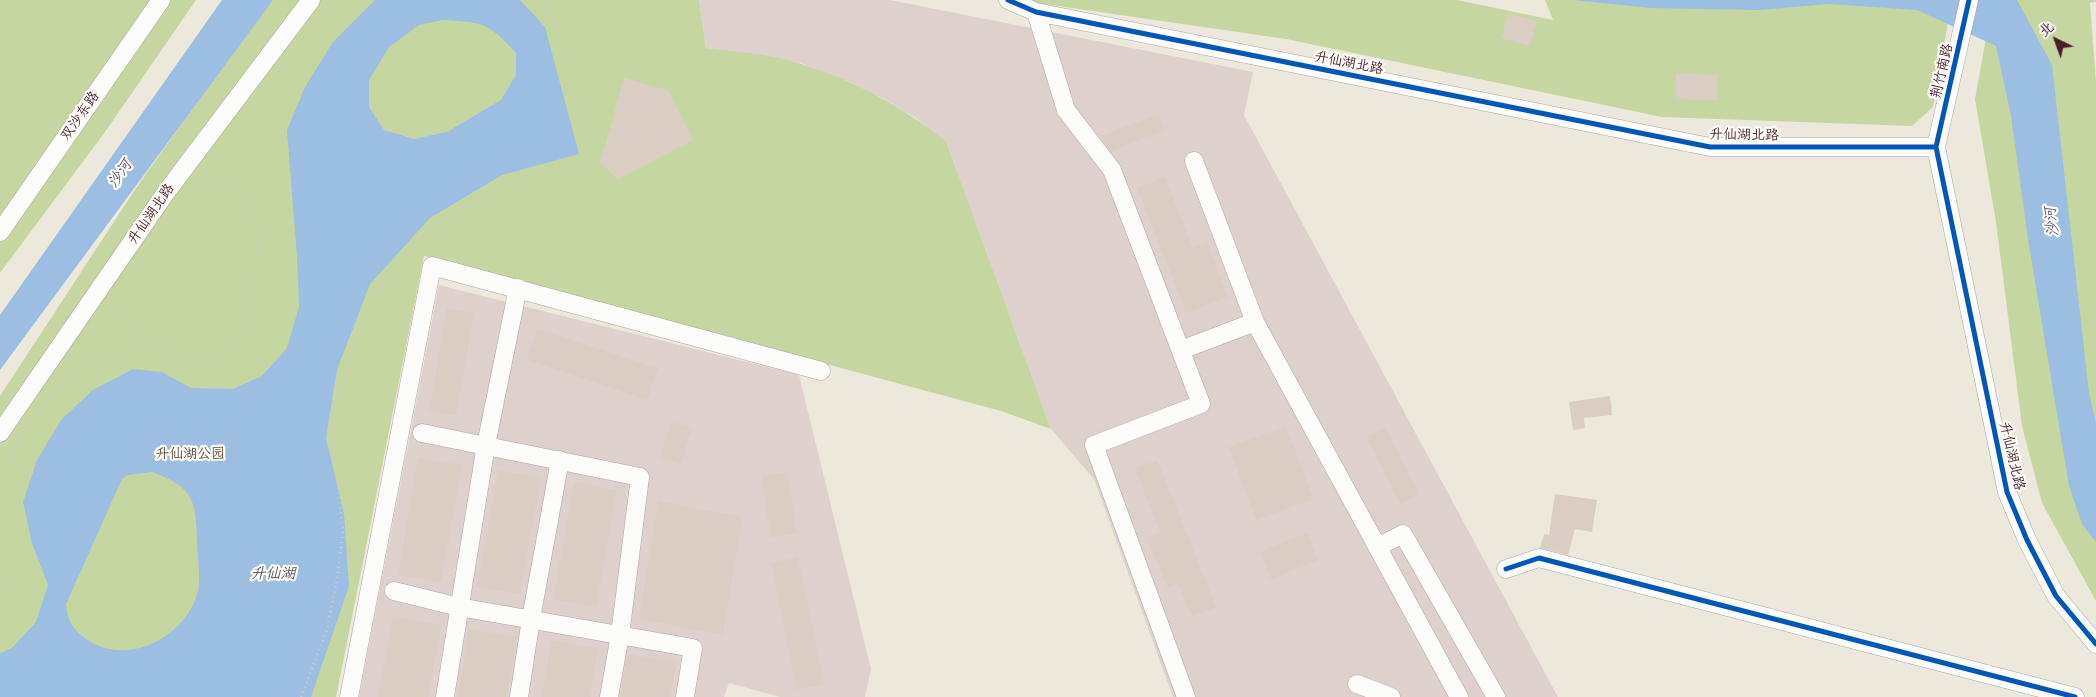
<!DOCTYPE html>
<meta charset="utf-8">
<style>
body{margin:0}
#map{position:relative;width:2096px;height:697px;overflow:hidden;background:#ede8dc;font-family:Delius,"LXGW WenKai TC",sans-serif}
canvas{display:block}
.north{position:absolute;left:2031px;top:15px;width:50px;height:50px;-webkit-text-stroke:4px #fdfcf7;paint-order:stroke;rotate:318deg;font-size:14px;font-weight:700;line-height:20px;text-align:center;color:#4a1f2b}
.north::after{content:'';display:block;margin:auto;width:18px;height:22px;background:#4a1f2b;clip-path:polygon(50% 0,100% 100%,50% 72%,0 100%)}
</style>
<div id="map">
<canvas width="2096" height="697"></canvas>
<div class="north">北</div>
</div>
<script>
const c = document.querySelector('canvas').getContext('2d');
c.lineJoin = 'round';
function paint(path, color) { c.fillStyle = color; c.fill(path, 'evenodd'); }
function strokePath(path, color, width, dash) { c.strokeStyle = color; c.lineWidth = width; c.lineCap = dash ? 'butt' : 'round'; c.setLineDash(dash || []); c.stroke(path); }
function write(font, color, halo, rows, align = 'center') {
  c.font = font + ' Delius,"LXGW WenKai TC",sans-serif'; c.lineWidth = 4.5; c.setLineDash([]); c.textBaseline = 'middle'; c.strokeStyle = halo; c.fillStyle = color; for (const [text, x, y, turn = 0] of rows) {
    c.save(); c.translate(x, y); c.rotate((+turn || 0) * Math.PI / 180); c.textAlign = isNaN(turn) ? turn : align; if (halo) c.strokeText(text, 0, 0); c.fillText(text, 0, 0); c.restore();
  }
}
paint(new Path2D(`
 M699,0H890L1253,72L1244,115L1558,697H1173L1094,479L1051,429L946,141L914,117L884,99L850,82L800,63L706,48Z
 M439,285L799,375L871,669L865,697H780L729,683L724,697H359Z`), '#ded1cd');
paint(new Path2D(`
 M0,0H196L105,132L0,273Z
 M270,0H699L706,48C737,52 771,54 801,64C855,80 902,107 946,141L1051,429L1001,411L424,256L336,697H0V396L136,188Z
 M1017,0H1457L1553,20L1545,0H1952L1933,107L1912,126L1662,117L1286,39Z
 M1993,0H2096V2L2090,3L2096,83V601L2042,503L2022,426L1996,222L1975,99Z`), '#c6d6a0');
paint(new Path2D(`
 M222,0H273L0,370V315Z
 M375,0H520L545,27L579,154L502,175L430,218L370,284L337,370L326,438L344,514L349,586L311,697H0V653L12,648L36,622L48,585L32,543L23,502L37,460L61,420L93,390L133,369L162,372L191,388L233,389L262,376L287,348L299,307L297,256L287,130L305,87L333,42ZM442,20C482,22 488,22 516,53V75L501,100L447,132L414,139L384,130L369,107V80L389,47L419,25ZM152,472C190,486 196,497 197,537C197,551 201,579 198,591C187,637 127,668 86,639C73,630 67,620 66,604L122,479L128,475Z
 M1573,0H2017L2052,65L2089,393L2096,423V542L2082,524L2069,486L2028,239L2011,116L1996,46L1917,10L1829,4L1760,10L1650,8Z`), '#9bbee2');
paint(new Path2D(`
 M1508,13L1537,21L1530,46L1501,38Z
 M1676,73L1717,75V100L1676,99Z
 M624,78L668,90L693,140L618,179L600,163Z
 M1159,114L1165,130L1111,151L1100,136Z
 M1165,177L1193,248L1207,242L1228,297L1186,313L1137,188Z
 M447,308L474,313L456,415L429,411Z
 M537,329L658,368L647,400L527,360Z
 M1610,396L1612,415L1584,418L1585,428L1573,430L1569,402Z
 M671,422L692,428L681,464L660,458Z
 M1286,426L1313,499L1256,520L1229,447Z
 M1385,428L1419,494L1401,504L1366,438Z
 M418,458L462,465L441,582L398,575Z
 M1157,460L1216,607L1192,617L1178,583L1167,587L1147,537L1160,532L1135,469Z
 M498,470L541,477L520,594L477,587Z
 M787,472L797,533L771,538L761,476Z
 M574,482L617,490L596,607L553,600Z
 M1555,494L1597,500L1592,532L1575,529L1568,555L1540,548L1544,534L1549,535Z
 M658,501L742,517L723,635L639,619Z
 M1307,533L1318,560L1271,579L1260,552Z
 M798,557L824,684L797,690L771,563Z
 M393,616L442,625L428,697H378Z
 M469,629L517,637L507,697H458Z
 M551,641L598,648L590,697H542Z
 M627,654L676,662L670,697H620Z`), '#dacdc4');
const minor = new Path2D(`
 M1008,0L1036,12L1710,147H1936
 M1969,0L1936,147L2007,492L2027,540L2056,596L2096,644
 M1036,12L1066,110L1112,170L1201,404L1094,445L1186,697
 M1194,161L1255,322L1459,697
 M0,232L161,0
 M1181,350L1255,322
 M0,433L167,191L311,0
 M422,433L640,477L620,635L609,697
 M1377,547L1403,534L1496,697
 M1506,569L1539,558L2075,697
 M394,591L459,607L693,648L685,697
 M1357,684L1391,697
 M349,697L432,266L821,371
 M445,697L486,445L518,288
 M519,697L531,619L560,460`);
strokePath(minor, '#afa6a1', 19);
strokePath(new Path2D(`
 M326,6L333,0
 M110,301L156,348L205,365L243,330L251,284L264,231L235,187L195,180
 M0,480L24,431L53,392L100,358L155,348
 M0,568L4,575L0,585
 M301,697L327,629L338,574L343,532L331,424L348,359L364,314L389,273L423,235L457,209L502,184L580,161L584,134L570,84L560,34L541,0`), '#d0cbc9', 3, [1, 4]);
strokePath(minor, '#fcfcfa', 18);
strokePath(new Path2D(`
 M1008,0L1036,12L1710,147H1936
 M1969,0L1936,147L2007,492L2027,540L2056,596L2096,644
 M1506,569L1539,558L2075,697`), '#0057b8', 5);
write('14px', '#4a1f2b', '#fdfcf7', [
 ["升仙湖北路",1349,63,11],
 ["荆竹南路",1942,71,-77],
 ["双沙东路",80,116,-55],
 ["升仙湖北路",1744,135,1],
 ["升仙湖北路",151,214,-55],
 ["升仙湖北路",2012,456,77]
]);
write('14px', '#66513f', '#fdfcf7', [
 ["升仙湖公园",190,454]
]);
write('italic 15px', '#5c5775', '#fdfcf7', [
 ["沙河",120,174,-55],
 ["沙河",2052,222,-97],
 ["升仙湖",273,574]
]);
</script>
